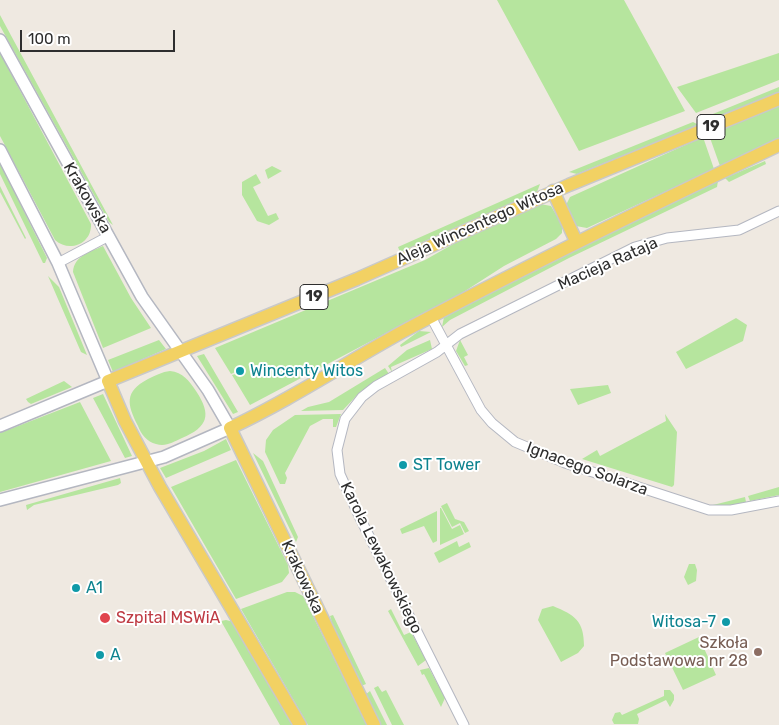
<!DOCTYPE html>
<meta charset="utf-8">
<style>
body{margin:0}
#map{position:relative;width:779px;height:725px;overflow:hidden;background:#efe9e1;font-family:Rubik,sans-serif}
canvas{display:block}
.scale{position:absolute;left:20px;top:30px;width:155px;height:22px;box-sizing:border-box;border:2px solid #2e2e2e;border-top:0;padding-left:6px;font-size:15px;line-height:18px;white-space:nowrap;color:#2e2e2e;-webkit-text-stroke:4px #fff;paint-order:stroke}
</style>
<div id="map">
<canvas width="779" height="725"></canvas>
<div class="scale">100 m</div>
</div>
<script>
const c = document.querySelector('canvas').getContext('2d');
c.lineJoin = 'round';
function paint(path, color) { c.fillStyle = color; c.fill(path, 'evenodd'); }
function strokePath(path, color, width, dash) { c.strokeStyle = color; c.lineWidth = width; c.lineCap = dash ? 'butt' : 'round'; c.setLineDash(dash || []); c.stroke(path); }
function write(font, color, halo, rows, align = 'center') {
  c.font = font + ' Rubik,sans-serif'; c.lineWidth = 4; c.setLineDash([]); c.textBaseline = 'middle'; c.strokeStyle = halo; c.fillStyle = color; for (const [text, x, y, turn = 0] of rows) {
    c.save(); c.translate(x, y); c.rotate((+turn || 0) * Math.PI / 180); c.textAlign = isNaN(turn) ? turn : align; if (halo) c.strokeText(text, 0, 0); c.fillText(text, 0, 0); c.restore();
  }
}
paint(new Path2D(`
 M497,0H624L685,111L579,151Z
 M0,15L113,225L109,222L0,26Z
 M0,53L91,224C92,244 69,253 55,240L0,136Z
 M779,53V80L696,113L677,87Z
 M779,87V92L705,122L708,116Z
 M779,106V138L720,166L709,135Z
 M693,122L699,125L577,174L569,172Z
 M703,137L714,169L587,228L576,226L566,205L570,197Z
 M765,161L766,164L729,182L725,178Z
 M0,163L47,258L45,263H43L0,174Z
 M272,166L282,171L268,179L265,170Z
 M256,174L261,183L253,187L268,216L276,213L279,219L269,225L257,221L242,195V182Z
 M718,181L717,187L569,258L450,320L442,327L444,317L594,239Z
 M540,184L537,192L400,252L398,247Z
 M0,186L26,238L25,239L0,192Z
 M540,204L551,206L562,225V233L556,239L504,266L462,293L250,405L232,375L243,372L242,369L231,374L215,348L425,260L464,238Z
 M103,246L131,298L151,328L103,348L73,272C74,256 90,252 103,246Z
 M48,276L59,287L87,355L81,352Z
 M736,318L747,325L743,341L686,369L676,352Z
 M419,331L431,332L401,347L400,345Z
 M159,340L166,349L113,372L108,360Z
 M430,340L432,349L391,367L392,372L388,366L407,350Z
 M460,340L468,355L464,357L468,365L465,366L456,351Z
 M204,354L238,412L233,414L197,356Z
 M385,368L389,374L360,392L343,410L301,411L308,407L329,402Z
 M170,371C183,372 189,381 196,391C212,415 208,427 182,438C173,442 166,447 156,444C147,442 141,434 138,426C127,404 124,392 148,379C156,375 162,372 170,371Z
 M64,381L72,387L31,404L28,402L26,399Z
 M608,385L611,393L578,405L570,389Z
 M103,394L132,456L125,458L93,398Z
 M80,402L111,461L0,492V433Z
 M341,414L336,427H333V419H323L310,426L285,473L287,478L285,484H280L265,452L266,440L273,430L295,415Z
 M665,414L677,432L674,485L672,487L582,459L597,450L600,456L666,421Z
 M226,439L231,450L166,478L160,468L204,451Z
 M253,453L263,461L298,537L296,542Z
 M236,460L288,565L289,573L282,582L236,599L171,487Z
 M120,478L121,483L118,485L34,505L27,510L26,505Z
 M779,487V495L750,501L748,496Z
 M745,497L746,502L723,507L713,505Z
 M447,503L455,519L464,522L469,531L465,533L460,523L452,527L441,506Z
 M440,508H441L452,529L460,525L464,534L440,545Z
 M437,511V541L433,543L424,526L402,534L400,529Z
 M457,541L459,547L469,542L471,547L439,563L434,553Z
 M689,564H695L697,570L696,581L688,585L684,577Z
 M287,592H295L303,596L367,725H308L241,609Z
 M553,606C575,615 584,621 584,646L578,653L561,662L538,620L542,609Z
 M391,609L404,635L411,632L426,660L418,666L388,611Z
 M333,615L366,684L361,686L335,633L330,616Z
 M226,620L234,622L294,725H280L221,621Z
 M699,637L716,675L683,690L665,653Z
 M429,668L445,698L441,707L424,674L422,675L420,670Z
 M378,686L382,692L386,690L404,725H392L374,688Z
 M664,690H670L674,695V700L670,707L666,700L637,714L639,719L638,724H614L612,720L615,713L620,712L622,715L664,696Z
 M370,691L387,725H381L365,695Z`), '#b6e59e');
const minor = new Path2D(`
 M58,263L109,236
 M431,317L481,410L492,423L515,442L565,463L709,510H731L779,501
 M464,725L359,516L340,474L337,450L345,419L362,397L376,386L437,352L460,334L635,247L667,238L739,230L779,211`);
const secondary = new Path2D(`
 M0,40L142,297L208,390L230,428L164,457L0,500
 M0,150L58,263L108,381L0,426`);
const primary = new Path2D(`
 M553,191L576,241
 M300,725L160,487L125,421L108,381L357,279L569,185L779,99
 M374,725L230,428C290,400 344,364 402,332C526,266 652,205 779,145`);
strokePath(minor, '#b4b7c1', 11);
strokePath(secondary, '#b4b7c1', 14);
strokePath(primary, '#c9c9c9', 15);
strokePath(minor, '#fff', 9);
strokePath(secondary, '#fff', 11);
strokePath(primary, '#f2d163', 12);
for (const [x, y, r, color] of [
 [240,371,5,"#0f9aa8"],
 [403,465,5,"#0f9aa8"],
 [76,588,5,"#0f9aa8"],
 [105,618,6,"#e0444e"],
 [726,622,5,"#0f9aa8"],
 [758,652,5,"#8d6e63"],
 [100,655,5,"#0f9aa8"]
]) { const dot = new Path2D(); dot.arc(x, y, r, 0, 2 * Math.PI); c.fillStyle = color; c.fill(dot); strokePath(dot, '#fff', 2); }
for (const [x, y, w] of [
 [711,127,28],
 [314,297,28]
]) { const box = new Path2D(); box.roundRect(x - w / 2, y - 12.5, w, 25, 4); c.fillStyle = '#fff'; c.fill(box); strokePath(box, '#2e2e2e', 1); }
write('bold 15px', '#2e2e2e', null, [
 ["19",711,127],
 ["19",314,297]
]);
write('16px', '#2e2e2e', '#fff', [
 ["Krakowska",87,198,60],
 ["Aleja Wincentego Witosa",480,224,-24],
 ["Macieja Rataja",608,264,-24],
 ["Ignacego Solarza",587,469,20],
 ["Karola Lewakowskiego",381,558,64],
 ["Krakowska",302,577,65]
]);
write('16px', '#0d838f', '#fff', [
 ["Wincenty Witos",250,371],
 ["ST Tower",413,465],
 ["A1",86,588],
 ["Witosa-7",716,622,"right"],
 ["A",110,655]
], 'left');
write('16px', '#be3a42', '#fff', [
 ["Szpital MSWiA",116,618]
], 'left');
write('16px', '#785e54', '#fff', [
 ["Szkoła",748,643],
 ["Podstawowa nr 28",748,661]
], 'right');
</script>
